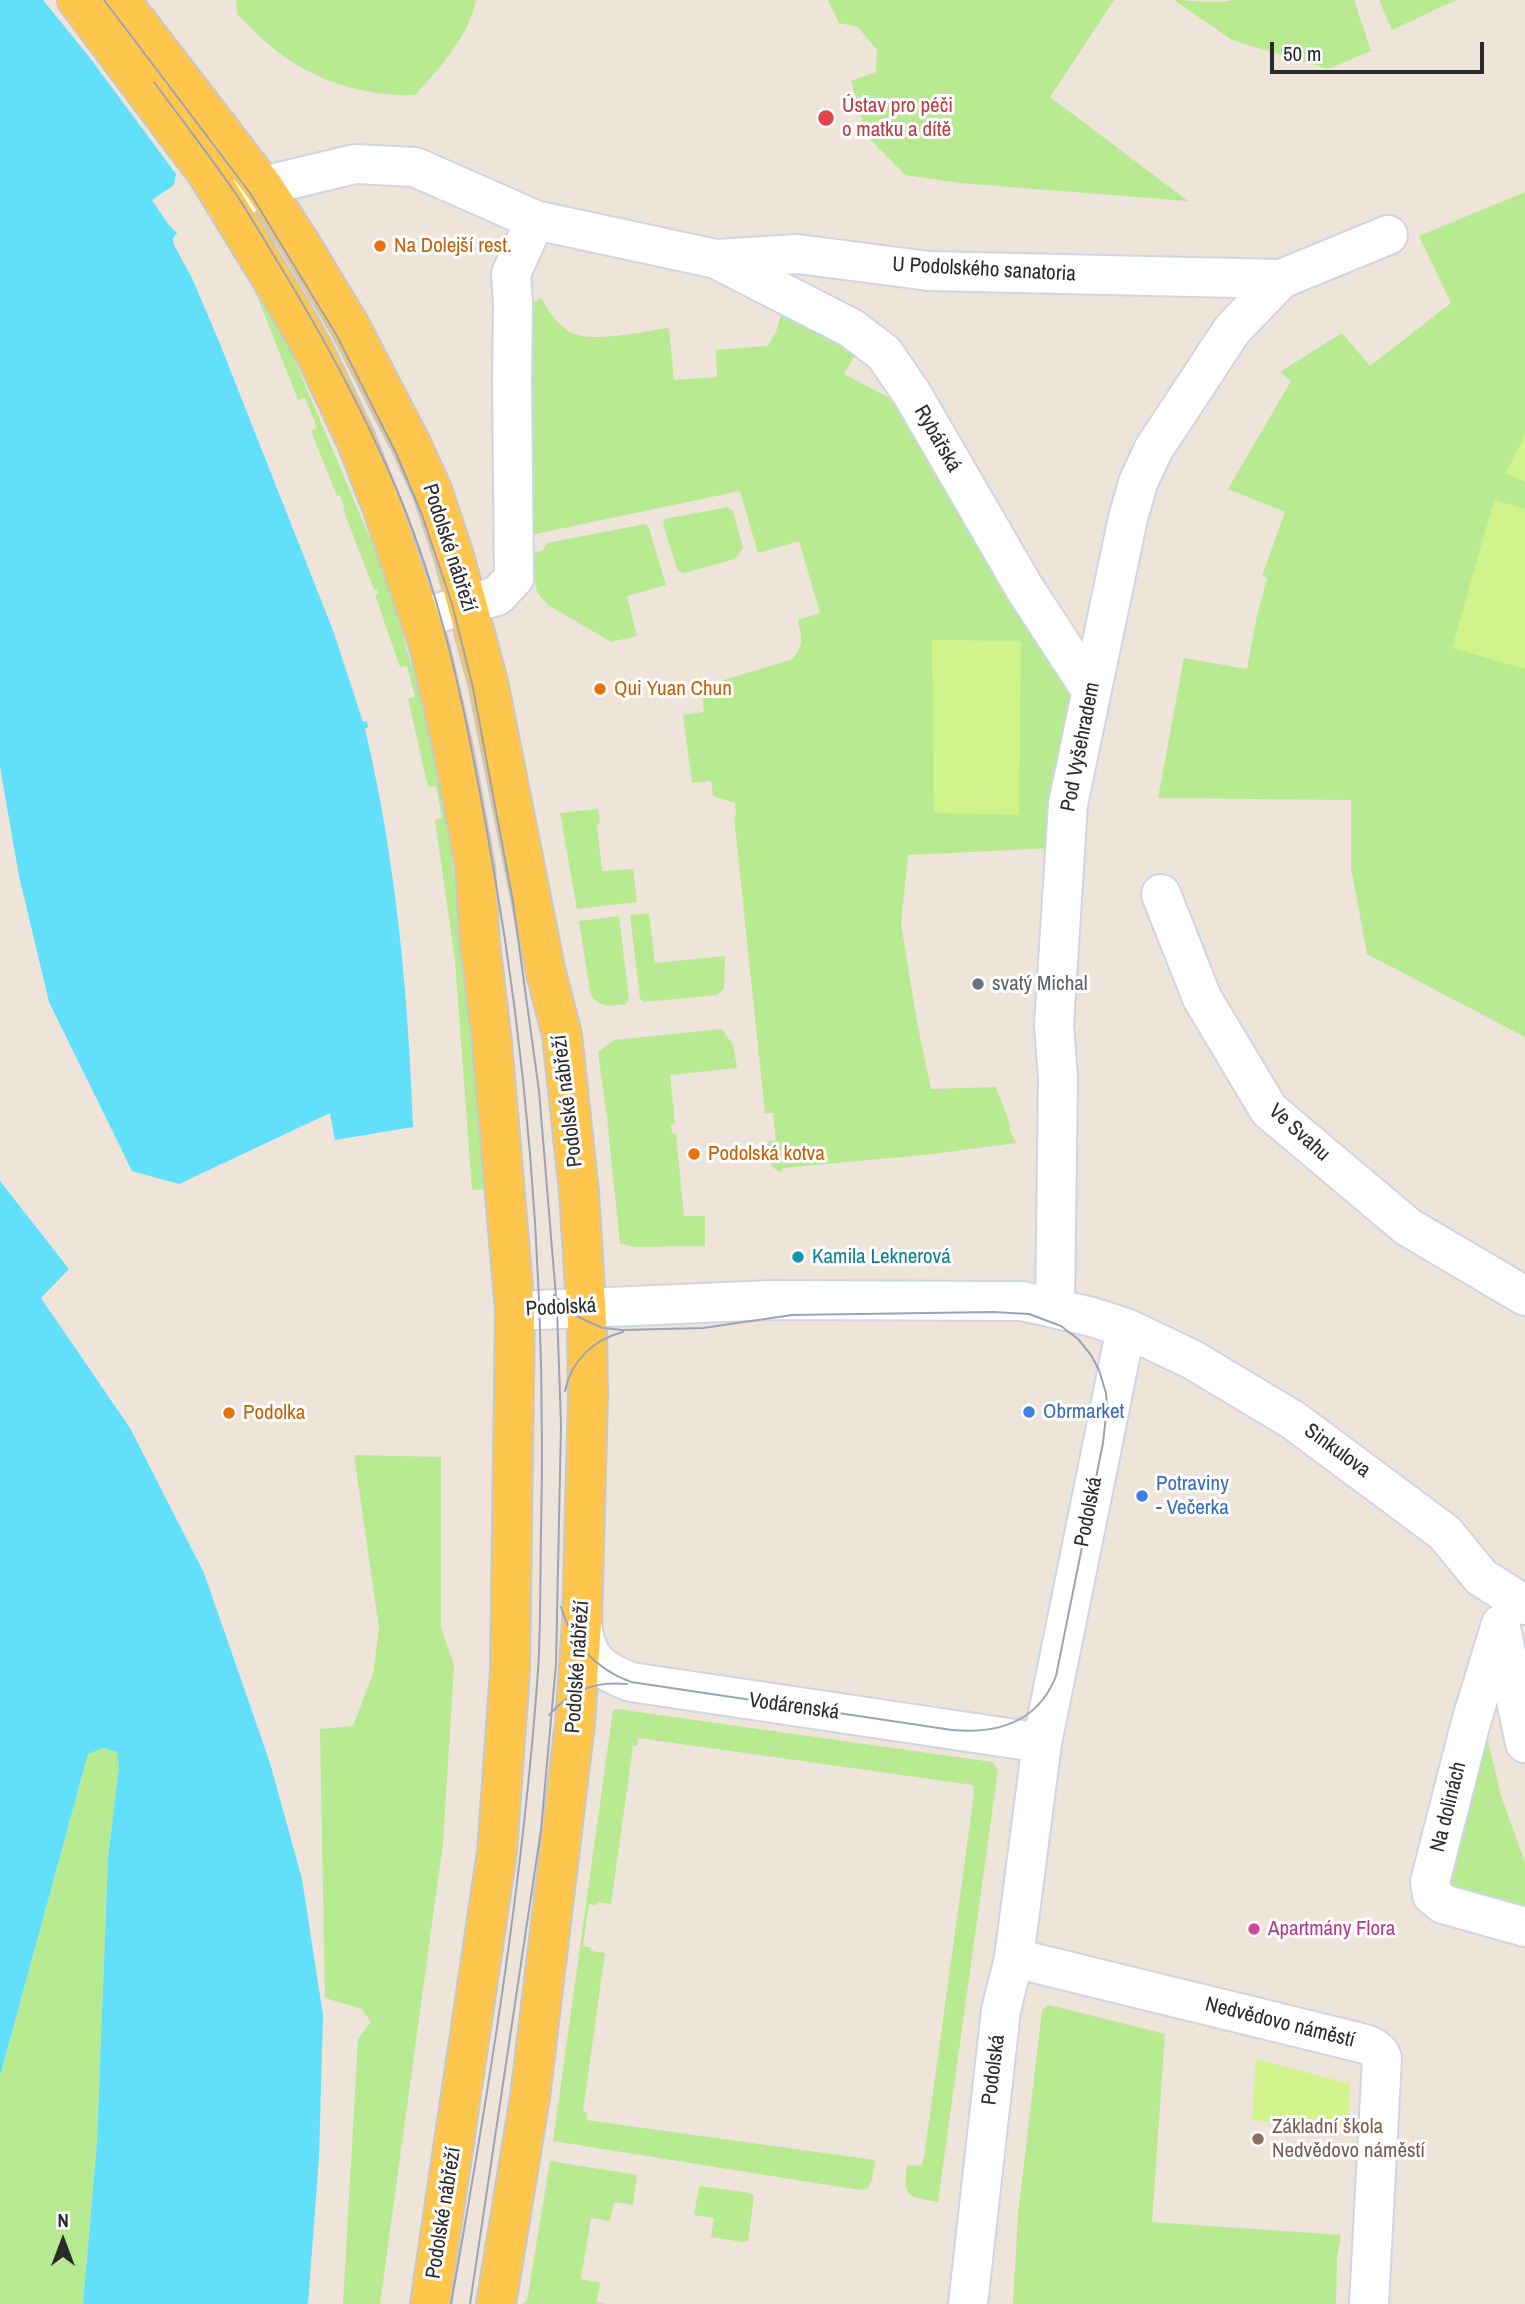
<!DOCTYPE html>
<meta charset="utf-8">
<style>
body{margin:0}
#map{position:relative;width:1525px;height:2304px;overflow:hidden;background:#eee4da;font-family:"Archivo Narrow",sans-serif}
canvas{display:block}
.north{position:absolute;left:28px;top:2206px;width:70px;height:70px;-webkit-text-stroke:5px #fff;paint-order:stroke;rotate:0deg;font-size:19px;font-weight:700;line-height:28px;text-align:center;color:#2a2a2a}
.north::after{content:'';display:block;margin:auto;width:24px;height:32px;background:#2a2a2a;clip-path:polygon(50% 0,100% 100%,50% 72%,0 100%)}
.scale{position:absolute;left:1270px;top:42px;width:214px;height:32px;box-sizing:border-box;border:4px solid #2a2a2a;border-top:0;padding-left:9px;font-size:21px;line-height:24px;white-space:nowrap;color:#2a2a2a;-webkit-text-stroke:5px #fff;paint-order:stroke}
</style>
<div id="map">
<canvas width="1525" height="2304"></canvas>
<div class="north">N</div>
<div class="scale">50 m</div>
</div>
<script>
const c = document.querySelector('canvas').getContext('2d');
c.lineJoin = 'round';
function paint(path, color) { c.fillStyle = color; c.fill(path, 'evenodd'); }
function strokePath(path, color, width, dash) { c.strokeStyle = color; c.lineWidth = width; c.lineCap = dash ? 'butt' : 'round'; c.setLineDash(dash || []); c.stroke(path); }
function write(font, color, halo, rows, align = 'center') {
  c.font = font + ' "Archivo Narrow",sans-serif'; c.lineWidth = 6; c.setLineDash([]); c.textBaseline = 'middle'; c.strokeStyle = halo; c.fillStyle = color; for (const [text, x, y, turn = 0] of rows) {
    c.save(); c.translate(x, y); c.rotate((+turn || 0) * Math.PI / 180); c.textAlign = isNaN(turn) ? turn : align; if (halo) c.strokeText(text, 0, 0); c.fillText(text, 0, 0); c.restore();
  }
}
paint(new Path2D(`
 M236,0H476C470,35 438,70 415,95C364,97 312,80 273,48C260,38 249,25 237,14Z
 M828,0H1114L1050,97L1188,201L959,183L905,175L867,136L851,81L876,72L877,50L858,27L839,23Z
 M1174,0C1187,0 1223,4 1232,0H1354L1371,51L1328,69L1232,40Z
 M1379,0H1456L1392,30Z
 M1525,192V1037L1367,954L1351,868V800L1158,798L1184,658L1247,669L1256,620L1267,578L1262,576L1285,512L1228,489L1291,381L1280,372L1342,333L1370,366L1451,303L1419,236Z
 M252,283L281,328L375,550L395,606L427,721L449,838L466,955L489,1189L472,1190L455,960L435,820L442,818L436,786L428,787L408,699L415,697L407,666L400,667L375,595L378,594L377,589L374,590L343,509L345,508L340,495L337,496L311,431L317,428L305,398L298,400Z
 M786,297L859,348L844,374L909,408L1077,685L1054,848L908,855L901,924L917,1022L931,1089L996,1087L1011,1127L1009,1128L1016,1143L933,1154L783,1168L782,1172C767,1169 770,1155 768,1141L776,1140L773,1113H765L734,817L736,816L735,803L713,796L711,781L692,783L683,715L704,712L701,687L790,660C806,649 801,636 798,620L820,613L799,541L758,553L740,491L526,536L531,304L541,298C548,310 557,324 570,332C591,344 645,331 669,328L674,380L717,377L716,350L768,346L776,332Z
 M728,507L733,511L743,548L735,559L684,573L678,571L663,525L665,519Z
 M645,524L649,528L666,585L627,596L637,636L611,642L548,605L537,592L530,553L542,551L547,543Z
 M598,809L600,823L597,824L602,871L633,869L637,902L577,909L560,813Z
 M649,913L655,963L725,956L724,988L718,995L644,1002L640,999L630,915Z
 M619,916L629,1000L626,1004C610,1006 596,1009 590,991L579,921Z
 M722,1029L733,1045L737,1068L670,1075L675,1124L671,1125L672,1133H676L684,1216H705V1246L636,1247L620,1244L607,1118L598,1052L614,1040Z
 M354,1455L441,1457V1628L454,1665L443,1843L380,2304H343L358,2039L371,2022L362,2009L325,1998L320,1729L353,1726L373,1674L379,1628Z
 M617,1709L992,1762L998,1770L938,2202C906,2197 903,2197 907,2165L921,2166L924,2158L974,1794L973,1785L638,1738L637,1746H633L611,1904L598,1902L596,1905L589,1904L583,1946L591,1948V1951L605,1953L583,2111L587,2112L586,2120L875,2160L872,2181L868,2188L859,2190L553,2141L613,1710Z
 M1487,1737L1501,1796L1525,1862V1914L1451,1893L1443,1868L1477,1738Z
 M103,1748L118,1752L119,1766L108,1858L97,2142L83,2304H0V2076L88,1754Z
 M1049,2005L1165,2034L1152,2222L1341,2235L1337,2258L1336,2304H1013L1018,2214L1042,2010Z
 M550,2161L637,2175L633,2205L614,2202L610,2221L591,2218L581,2279L600,2283L597,2302L607,2304H522L527,2301Z
 M699,2186L750,2193L754,2196L748,2241L743,2242L711,2237L714,2218L694,2215Z`), '#b7ea91');
paint(new Path2D(`
 M1525,434V482L1506,473Z
 M1494,500L1525,509V669L1452,648Z
 M932,640L1021,641L1019,815L934,813Z
 M1256,2059L1350,2084L1348,2129L1252,2120Z`), '#d0f38b');
paint(new Path2D(`
 M0,0H43L90,58L176,174L174,185L152,200L168,224L177,233L173,238L174,245L192,278L218,339L297,539L334,633L363,722L367,721L368,727L365,729C396,860 408,992 413,1127L335,1140L330,1113L179,1184L132,1171L49,1002L19,876L0,767Z
 M0,1181L69,1269L41,1298L130,1428L204,1573L270,1763L302,1879L323,2015L319,2158L308,2304H83L97,2142L108,1858L119,1766L117,1752L103,1748L88,1754L0,2076Z`), '#62e0fb');
const minor = new Path2D(`
 M226,205L263,186L355,164L415,167L535,220L716,259L798,254L929,271L1281,279L1388,235
 M718,260L851,328L884,353L912,394L1025,589L1091,690
 M421,618L497,596L514,578L512,380L513,303L511,274L535,220
 M1161,894L1202,998L1269,1110L1408,1227L1525,1296
 M1055,1308L1058,1078L1054,1025L1068,804L1128,518L1138,483L1153,450L1232,330L1281,279
 M515,1311L772,1300L1022,1301L1092,1317L1126,1328L1193,1360L1293,1420L1445,1533L1481,1577L1525,1605
 M582,1622C585,1657 598,1670 631,1682L1042,1743
 M1501,1624L1471,1722L1430,1882L1432,1895L1443,1904L1525,1927
 M1501,1628L1525,1743
 M1014,1958L1345,2039C1359,2043 1377,2044 1382,2058L1369,2304
 M968,2304L1001,2010L1014,1958L1042,1743L1126,1328`);
const major = new Path2D(`
 M77,0L207,173L292,312L315,353L356,440L382,507L429,645L454,753L475,867L480,943L492,1042L515,1311L510,1670L497,1852L430,2304
 M120,0L263,186L300,243L350,326L411,444L432,490L454,556L488,682L546,973L562,1035L579,1192L587,1321L588,1396L582,1622L575,1723L530,2097L496,2304`);
strokePath(minor, '#cfd5e5', 42);
strokePath(major, '#c8c8c8', 42);
strokePath(minor, '#fff', 38);
strokePath(major, '#ffc64e', 38);
strokePath(new Path2D(`
 M104,0L250,193L337,336L396,453L422,515L452,604L473,688L513,902L539,1091L557,1309L561,1425L556,1664L541,1830L470,2304
 M154,82C181,119 210,156 236,194C251,217 265,241 279,264C323,336 364,412 397,490C448,612 472,743 494,872C532,1090 546,1310 541,1532C540,1578 541,1625 538,1671C523,1883 488,2095 451,2304
 M554,1295L575,1315L587,1321L603,1328L622,1330L703,1328L792,1315L993,1312L1029,1314L1061,1326L1078,1339L1091,1355L1099,1370L1106,1393L1107,1406L1103,1443L1056,1676C1038,1722 997,1734 952,1730L631,1682C596,1669 572,1643 561,1607
 M565,1391C571,1361 594,1339 623,1332
 M549,1715C571,1690 595,1681 627,1684`), '#9ca3b6', 2);
for (const [x, y, r, color] of [
 [826,118,9,"#e0444e"],
 [380,246,7,"#e8710a"],
 [600,689,7,"#e8710a"],
 [978,984,7,"#6b7280"],
 [694,1154,7,"#e8710a"],
 [798,1257,7,"#0f9aa8"],
 [1029,1412,7,"#3f7fe0"],
 [229,1413,7,"#e8710a"],
 [1142,1496,7,"#3f7fe0"],
 [1254,1929,7,"#d1479c"],
 [1258,2139,7,"#8d6e63"]
]) { const dot = new Path2D(); dot.arc(x, y, r, 0, 2 * Math.PI); c.fillStyle = color; c.fill(dot); strokePath(dot, '#fff', 2.5); }
write('21px', '#be3a42', '#fff', [
 ["Ústav pro péči",842,106],
 ["o matku a dítě",842,130]
], 'left');
write('21px', '#c56008', '#fff', [
 ["Na Dolejší rest.",394,246],
 ["Qui Yuan Chun",614,689],
 ["Podolská kotva",708,1154],
 ["Podolka",243,1413]
], 'left');
write('21px', '#2a2a2a', '#fff', [
 ["U Podolského sanatoria",984,270,3],
 ["Rybářská",937,439,60],
 ["Podolské nábřeží",449,548,72],
 ["Pod Vyšehradem",1081,747,-79],
 ["Podolské nábřeží",568,1101,-97],
 ["Ve Svahu",1299,1133,42],
 ["Podolská",561,1308,-3],
 ["Sinkulova",1337,1451,36],
 ["Podolská",1089,1512,-79],
 ["Podolské nábřeží",578,1667,-86],
 ["Vodárenská",794,1707,8],
 ["Na dolinách",1449,1807,-76],
 ["Nedvědovo náměstí",1280,2023,14],
 ["Podolská",994,2070,-83],
 ["Podolské nábřeží",444,2213,-81]
]);
write('21px', '#5b616d', '#fff', [
 ["svatý Michal",992,984]
], 'left');
write('21px', '#0d838f', '#fff', [
 ["Kamila Leknerová",812,1257]
], 'left');
write('21px', '#366cbe', '#fff', [
 ["Obrmarket",1043,1412],
 ["Potraviny",1156,1484],
 ["- Večerka",1156,1508]
], 'left');
write('21px', '#b23c85', '#fff', [
 ["Apartmány Flora",1268,1929]
], 'left');
write('21px', '#785e54', '#fff', [
 ["Základní škola",1272,2127],
 ["Nedvědovo náměstí",1272,2151]
], 'left');
</script>
